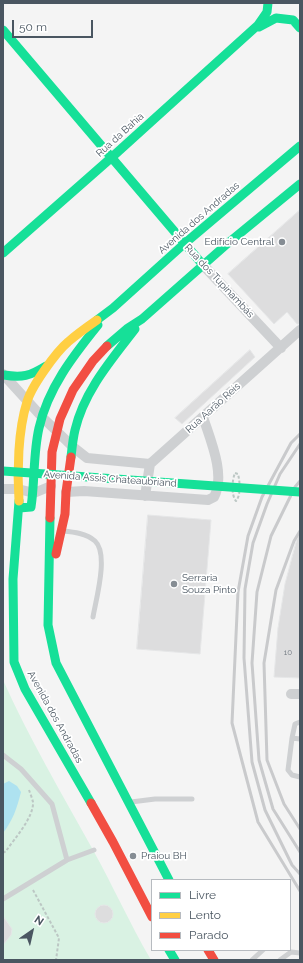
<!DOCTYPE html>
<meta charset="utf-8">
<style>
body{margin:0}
#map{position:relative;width:303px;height:963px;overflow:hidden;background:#f4f4f4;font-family:Raleway,sans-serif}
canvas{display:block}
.frame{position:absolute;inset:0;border:4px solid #4a5661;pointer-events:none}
.legend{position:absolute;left:151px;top:879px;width:140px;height:72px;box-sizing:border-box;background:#fff;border:1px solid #b7bbc0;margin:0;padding:5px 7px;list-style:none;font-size:12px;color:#4a5661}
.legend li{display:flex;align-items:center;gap:8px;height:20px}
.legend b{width:20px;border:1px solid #b7bbc0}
.north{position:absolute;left:12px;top:911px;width:40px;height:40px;-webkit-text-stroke:3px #fff;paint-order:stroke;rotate:34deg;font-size:11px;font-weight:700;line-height:16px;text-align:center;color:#4a5661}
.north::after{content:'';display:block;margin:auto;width:14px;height:18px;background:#4a5661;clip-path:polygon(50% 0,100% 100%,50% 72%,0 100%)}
.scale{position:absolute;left:12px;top:20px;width:81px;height:18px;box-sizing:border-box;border:2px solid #4a5661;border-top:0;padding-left:5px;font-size:12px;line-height:14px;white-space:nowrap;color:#4a5661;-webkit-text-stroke:3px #fff;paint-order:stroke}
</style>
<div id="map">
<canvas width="303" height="963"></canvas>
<div class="frame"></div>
<ul class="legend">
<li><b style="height:5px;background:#16e098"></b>Livre</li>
<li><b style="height:5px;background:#ffcf43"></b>Lento</li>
<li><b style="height:5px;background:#f24e42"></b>Parado</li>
</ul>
<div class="north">N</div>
<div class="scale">50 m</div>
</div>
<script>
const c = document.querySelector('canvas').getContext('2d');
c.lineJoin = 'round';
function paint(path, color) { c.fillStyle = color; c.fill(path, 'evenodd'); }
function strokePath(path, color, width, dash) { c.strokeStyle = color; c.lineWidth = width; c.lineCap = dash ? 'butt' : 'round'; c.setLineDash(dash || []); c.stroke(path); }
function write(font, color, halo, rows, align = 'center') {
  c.font = font + ' Raleway,sans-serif'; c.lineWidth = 3.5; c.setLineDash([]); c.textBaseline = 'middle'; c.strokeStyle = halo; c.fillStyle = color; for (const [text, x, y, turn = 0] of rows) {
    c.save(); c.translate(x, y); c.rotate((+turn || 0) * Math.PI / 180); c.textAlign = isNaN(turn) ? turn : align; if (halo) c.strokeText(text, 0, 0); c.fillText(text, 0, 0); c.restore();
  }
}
paint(new Path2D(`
 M3,680C29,738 62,794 93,850C113,886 130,924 151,960H3Z`), '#d9f2e3');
paint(new Path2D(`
 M9,781L17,786L21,792C17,808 13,820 3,833V784Z`), '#aee2f0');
const building = new Path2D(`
 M300,210V324H297L287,312L274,324L228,274Z
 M250,350L255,357L182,424L175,418Z
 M148,515L211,520L200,654L137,649Z
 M298,536H300V678L274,677L278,628L285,584Z
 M95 914a9 9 0 1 1 18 0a9 9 0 1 1-18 0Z
 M3,916L12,929L11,935L3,945Z`);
paint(building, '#ddddde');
strokePath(building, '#e5e6e7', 1);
strokePath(new Path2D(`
 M235,473L238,474C240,482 241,495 236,501C231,495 232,480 235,473Z
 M3,853L6,851C15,838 34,817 33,802C32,798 30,793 29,790
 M33,890L59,938L56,960`), '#bcc7c4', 2, [3, 2]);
strokePath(new Path2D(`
 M62,531C73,532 86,533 95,541C109,554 96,599 93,617
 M300,722L295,724L292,738L300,739
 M292,738L288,770L292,775L300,777
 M3,755L21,769L52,804L67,860
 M131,802L155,799H192
 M3,899L67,860L94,850
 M252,960L263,950
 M280,960L291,952L300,953`), '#ced0d2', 5);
strokePath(new Path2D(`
 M203,265L281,348
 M3,374L42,417L73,447L87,458L150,464
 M3,489H18L34,493L51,486
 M66,492L84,491L208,500L214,497C226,475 210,439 203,417
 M145,496L150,464L300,330
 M291,694H300`), '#ced0d2', 10);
strokePath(new Path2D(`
 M259,27L276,18L293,20L300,28
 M3,30L203,265
 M3,253L111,158L258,25L267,12L268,3
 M97,320L113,308L184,244L300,146
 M107,346L128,328L142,319L227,244L300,184
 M4,375C22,378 30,376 46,366
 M71,457C72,448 73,438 75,430C84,391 112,359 135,329
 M19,501L13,579L14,662L25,689L91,803
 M19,508L31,507C35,481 33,454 39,428C48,388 73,356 98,325
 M50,518L48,625L56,663L169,880
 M169,950L175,960`), '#16e098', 9);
strokePath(new Path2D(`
 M19,501C17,472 18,430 27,402C31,387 56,352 68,342C77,334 87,327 97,320`), '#ffcf43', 9);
strokePath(new Path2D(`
 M50,518L52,452L60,419L73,390L93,361L107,346
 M56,554L65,514L66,492L71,457
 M91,803L113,842L152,917
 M208,950L214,960`), '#f24e42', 9);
strokePath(new Path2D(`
 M300,434L291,443L262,497L248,536L238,592L232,723L258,822L300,891
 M300,444L280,474L267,504L253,543L245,589L244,658L252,762L265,810L292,865L300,874
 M300,481L295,487L271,536L257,592L252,663L259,760L273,809L300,852
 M300,531L294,541L276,590L264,663L267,760L284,804L300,829`), '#c9cacc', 3);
strokePath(new Path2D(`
 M3,471L300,492`), '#16e098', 9);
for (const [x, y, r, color] of [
 [282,242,4,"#868d94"],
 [174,584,4,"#868d94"],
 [133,856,4,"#868d94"]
]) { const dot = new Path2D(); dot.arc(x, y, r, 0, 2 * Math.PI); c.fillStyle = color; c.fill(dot); strokePath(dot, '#fff', 1.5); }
write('8px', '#707881', null, [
 ["10",288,653]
]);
write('10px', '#4a5661', '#fff', [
 ["Rua da Bahia",120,135,-42],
 ["Avenida dos Andradas",199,218,-41],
 ["Rua dos Tupinambás",219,281,47],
 ["Rua Aarão Reis",213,408,-42],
 ["Avenida Assis Chateaubriand",110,479,4],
 ["Avenida dos Andradas",55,717,61]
]);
write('10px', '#4a5661', '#fff', [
 ["Edifício Central",274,242,"right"],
 ["Serraria",182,578],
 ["Souza Pinto",182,590],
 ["Praiou BH",141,856]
], 'left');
</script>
